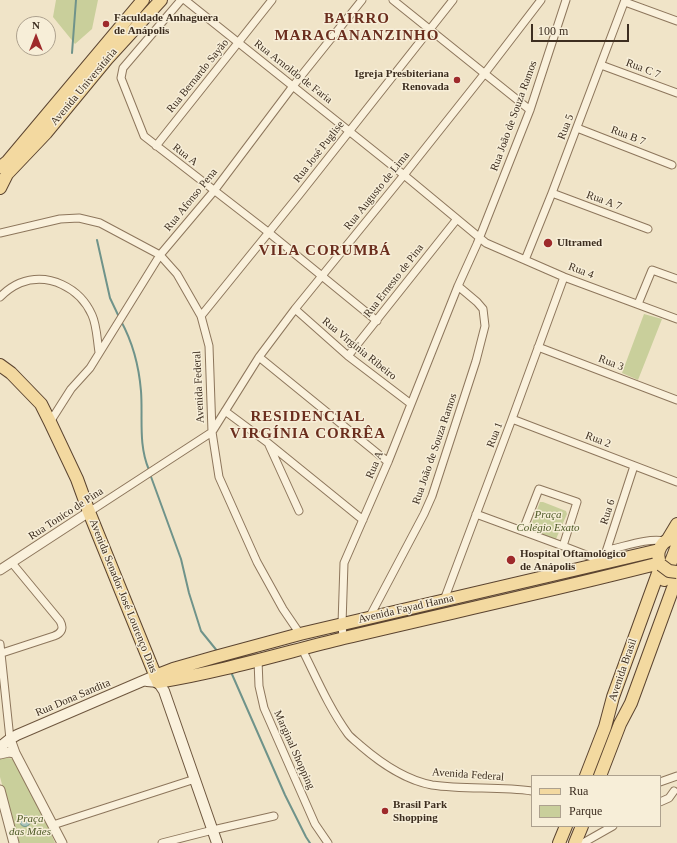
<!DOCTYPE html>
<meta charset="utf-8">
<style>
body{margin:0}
#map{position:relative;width:677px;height:843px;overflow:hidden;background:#f0e4c8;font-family:Georgia,serif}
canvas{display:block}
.legend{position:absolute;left:531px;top:775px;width:130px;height:52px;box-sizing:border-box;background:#f7eed8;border:1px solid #ada18e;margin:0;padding:5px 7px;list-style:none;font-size:12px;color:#3d2e20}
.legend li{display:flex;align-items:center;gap:8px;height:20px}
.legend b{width:20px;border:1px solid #ada18e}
.north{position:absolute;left:16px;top:16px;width:40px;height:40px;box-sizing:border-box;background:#f7eed8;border:1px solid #ada18e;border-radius:50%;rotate:0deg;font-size:11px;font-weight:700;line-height:16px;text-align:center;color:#3d2e20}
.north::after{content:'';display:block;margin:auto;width:14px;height:18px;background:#9e2a2b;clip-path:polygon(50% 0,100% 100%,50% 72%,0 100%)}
.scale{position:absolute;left:531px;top:24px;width:98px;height:18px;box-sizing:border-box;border:2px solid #3d2e20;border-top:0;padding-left:5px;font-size:12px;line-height:14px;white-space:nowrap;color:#3d2e20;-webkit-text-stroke:3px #f7eed8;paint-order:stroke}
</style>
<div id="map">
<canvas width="677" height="843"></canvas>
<ul class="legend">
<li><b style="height:5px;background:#f3d9a0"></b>Rua</li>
<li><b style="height:11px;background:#c9cf9b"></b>Parque</li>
</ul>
<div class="north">N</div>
<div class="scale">100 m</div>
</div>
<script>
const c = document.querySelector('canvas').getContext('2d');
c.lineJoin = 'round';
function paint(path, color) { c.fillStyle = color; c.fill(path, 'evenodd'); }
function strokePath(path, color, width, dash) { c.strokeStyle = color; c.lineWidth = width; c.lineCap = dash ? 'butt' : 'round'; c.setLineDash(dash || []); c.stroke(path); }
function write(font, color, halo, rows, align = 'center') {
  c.font = font + ' Georgia,serif'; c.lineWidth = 3; c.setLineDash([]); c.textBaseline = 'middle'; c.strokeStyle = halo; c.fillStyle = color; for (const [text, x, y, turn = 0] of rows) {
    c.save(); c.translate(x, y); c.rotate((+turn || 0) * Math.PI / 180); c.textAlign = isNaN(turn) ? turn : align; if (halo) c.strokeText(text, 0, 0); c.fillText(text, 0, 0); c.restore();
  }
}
paint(new Path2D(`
 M56,0H98L92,29L75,44L53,17Z
 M644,314L662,319L638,380L622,373Z
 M540,502H543L566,511L567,514L556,539L552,540L530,531V528Z
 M0,757L15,759L41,809L55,843H18L0,777Z`), '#c9cf9b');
const water = new Path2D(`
 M19.5 821a5.5 5.5 0 1 1 11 0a5.5 5.5 0 1 1-11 0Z`);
paint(water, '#a9c4bc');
strokePath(water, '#6f938a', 1);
strokePath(new Path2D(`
 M72,53L76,0
 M97,240L110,298L119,317
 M121,321C133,343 139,367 141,391C143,418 138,444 149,470
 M150,474L181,559L189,593L201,631L218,652
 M231,672L285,795L306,837L310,843`), '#6f938a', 2);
const minor = new Path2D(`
 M181,0L123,68L121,78L144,136L268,232L377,321
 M185,0L404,175L486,243L564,277L677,319
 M393,0L530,110
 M625,2L677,21
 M601,65L677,93
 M577,128L672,165
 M156,146L272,0
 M552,193L648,229
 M0,233L60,219L79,218L100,223L160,255L177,274L201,316L209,346L212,432L219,477L257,562L283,609L300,634
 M525,260L552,193L625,0
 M0,297C6,291 13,286 20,283C49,272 80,288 92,315C97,326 97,340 99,352
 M638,304L652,270L677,279
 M295,309L348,356L411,404
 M201,316L299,195L453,0
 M538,347L677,400
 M348,356L457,219
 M259,357L388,462
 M225,411L268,443L363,520
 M512,419L677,482
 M50,422L71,389L90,368L160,255L214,191L293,86L362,0
 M269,445L299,511
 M89,512L212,432L259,357L295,309L404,175L485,73L541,0
 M476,514L563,546L594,558L602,564L634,466
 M523,530L539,489L577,502L563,546
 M608,550C627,546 646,538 665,541
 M444,600L512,419L564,277
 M369,618L424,514L432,496L476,361L485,326L483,309L477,302L458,286
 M343,638L342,624L344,563L388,462L458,286L477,244L530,110L566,0
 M0,644L10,739
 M302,649C316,677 329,708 348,734C351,738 357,742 361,746C382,764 405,780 432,785C465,790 499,786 532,791
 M2,653L54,636C62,633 64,628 60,621L12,563
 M258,660L259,686L264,708L315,824L328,843
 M660,782L677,776
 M660,802L669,798L674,791
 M53,825L195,779
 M162,843L213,830L274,816
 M583,843L613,826`);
const tertiary = new Path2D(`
 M0,570L89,512
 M10,739L15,753L62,843
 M0,754L9,752L15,753
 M0,790L14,843`);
const secondary = new Path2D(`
 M147,681L158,682L164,691L217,843
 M0,747L10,739L17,735L152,677`);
const primary = new Path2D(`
 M0,167L7,162L143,0
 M0,188L7,174L46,133L107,59L161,0
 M0,365L11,373L41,404L50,422L77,479L89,512L158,682C221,672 283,653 344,638C449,613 555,590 660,563
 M668,539L677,524
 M664,580L677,546
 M155,676L173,669L215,657L300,634L659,550
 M586,776L605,727L613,697L661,565C654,552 662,538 677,538
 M600,776L620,724L631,703L677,577
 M559,843L566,826
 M575,843L582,826`);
strokePath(minor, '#8d765c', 9);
strokePath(tertiary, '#8d765c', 11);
strokePath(secondary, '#6f573f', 12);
strokePath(primary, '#5b4430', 14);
strokePath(minor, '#faf1dc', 7);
strokePath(tertiary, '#faf1dc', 9);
strokePath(secondary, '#faf1dc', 10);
strokePath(primary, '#f3d9a0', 12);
const primaryBridge = new Path2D(`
 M661,565L669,571L677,572`);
strokePath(primaryBridge, '#5b4430', 14, []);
strokePath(primaryBridge, '#f3d9a0', 12);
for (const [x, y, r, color] of [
 [106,24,4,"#9e2a2b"],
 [457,80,4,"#9e2a2b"],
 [548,243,5,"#9e2a2b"],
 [511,560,5,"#9e2a2b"],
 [385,811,4,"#9e2a2b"]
]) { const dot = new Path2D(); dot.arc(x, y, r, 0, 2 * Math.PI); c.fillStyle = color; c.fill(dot); strokePath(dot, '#f7eed8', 1.5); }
write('bold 11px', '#3d2e20', '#f7eed8', [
 ["Faculdade Anhaguera",114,18],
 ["de Anápolis",114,31],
 ["Igreja Presbiteriana",449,74,"right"],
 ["Renovada",449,87,"right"],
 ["Ultramed",557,243],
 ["Hospital Oftamológico",520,554],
 ["de Anápolis",520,567],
 ["Brasil Park",393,805],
 ["Shopping",393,818]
], 'left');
write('11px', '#3d2e20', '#f7eed8', [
 ["Rua C 7",643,69,21],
 ["Rua Arnoldo de Faria",293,72,38],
 ["Rua Bernardo Sayão",198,76,-51],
 ["Avenida Universitária",84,87,-50],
 ["Rua João de Souza Ramos",514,116,-70],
 ["Rua 5",566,127,-69],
 ["Rua B 7",628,136,21],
 ["Rua José Puglise",319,152,-52],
 ["Rua A",185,155,38],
 ["Rua Augusto de Lima",377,191,-51],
 ["Rua Afonso Pena",191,200,-51],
 ["Rua A 7",604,201,20],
 ["Rua 4",581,271,21],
 ["Rua Ernesto de Pina",394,281,-52],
 ["Rua Virgínia Ribeiro",359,349,39],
 ["Rua 3",611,363,21],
 ["Avenida Federal",199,387,-93],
 ["Rua 1",495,435,-69],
 ["Rua 2",598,440,21],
 ["Rua João de Souza Ramos",435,449,-71],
 ["Rua A",375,465,-67],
 ["Rua 6",608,512,-72],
 ["Rua Tonico de Pina",66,514,-33],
 ["Avenida Senador José Lourenço Dias",123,596,68],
 ["Avenida Fayad Hanna",406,609,-13],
 ["Avenida Brasil",623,670,-71],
 ["Rua Dona Sandita",73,698,-23],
 ["Marginal Shopping",294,750,66],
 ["Avenida Federal",468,775,4]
]);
write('italic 11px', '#4d5a26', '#f7eed8', [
 ["Praça",548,515],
 ["Colégio Exato",548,528],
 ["Praça",30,819],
 ["das Mães",30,832]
]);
c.letterSpacing = '1px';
write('bold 15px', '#6b2e1e', '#f7eed8', [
 ["BAIRRO",357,19],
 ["MARACANANZINHO",357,36],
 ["VILA CORUMBÁ",325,251],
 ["RESIDENCIAL",308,417],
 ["VIRGÍNIA CORRÊA",308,434]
]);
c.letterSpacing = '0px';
</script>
